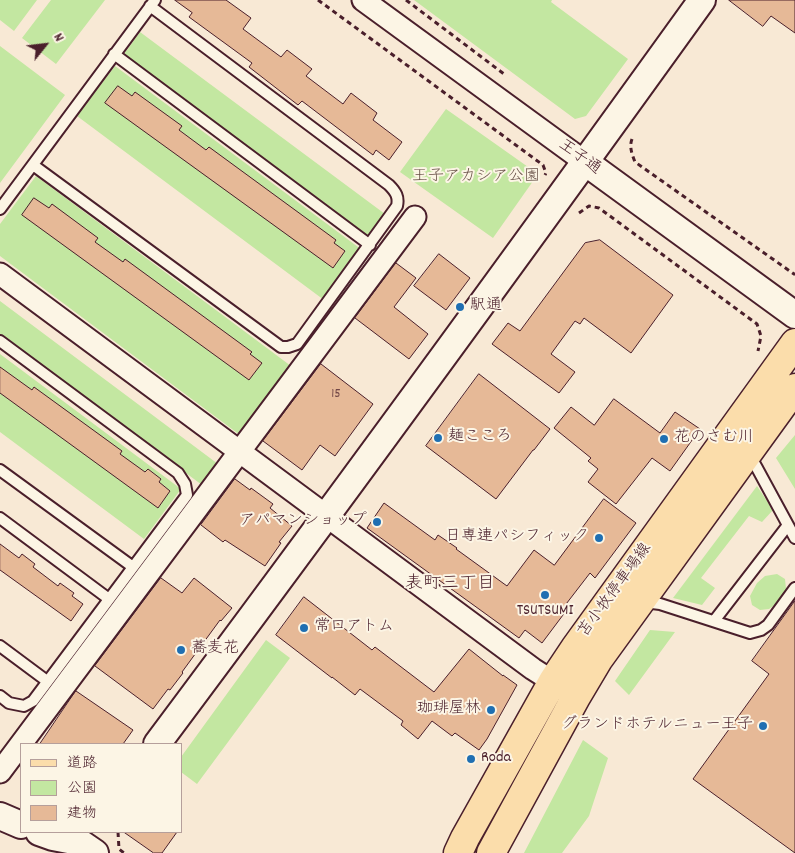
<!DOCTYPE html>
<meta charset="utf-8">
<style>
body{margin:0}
#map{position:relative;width:795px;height:853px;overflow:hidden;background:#f8e9d5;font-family:Dekko,"Klee One",sans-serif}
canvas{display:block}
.legend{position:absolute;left:20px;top:743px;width:162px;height:90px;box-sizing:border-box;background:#fcf5e5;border:1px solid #b59f9b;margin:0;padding:6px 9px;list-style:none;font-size:15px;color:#4a1f2b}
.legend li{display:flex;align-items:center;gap:10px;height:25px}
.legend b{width:25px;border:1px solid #b59f9b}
.north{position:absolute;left:20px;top:20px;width:50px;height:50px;-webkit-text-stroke:4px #fcf5e5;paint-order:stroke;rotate:61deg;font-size:14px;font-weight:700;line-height:20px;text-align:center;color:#4a1f2b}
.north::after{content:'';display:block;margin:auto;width:18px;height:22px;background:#4a1f2b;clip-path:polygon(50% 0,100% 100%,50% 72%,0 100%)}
</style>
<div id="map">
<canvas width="795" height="853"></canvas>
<ul class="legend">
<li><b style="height:6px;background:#fbddab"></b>道路</li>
<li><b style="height:14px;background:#c3e7a1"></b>公園</li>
<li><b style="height:14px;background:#e6b997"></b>建物</li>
</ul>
<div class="north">N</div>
</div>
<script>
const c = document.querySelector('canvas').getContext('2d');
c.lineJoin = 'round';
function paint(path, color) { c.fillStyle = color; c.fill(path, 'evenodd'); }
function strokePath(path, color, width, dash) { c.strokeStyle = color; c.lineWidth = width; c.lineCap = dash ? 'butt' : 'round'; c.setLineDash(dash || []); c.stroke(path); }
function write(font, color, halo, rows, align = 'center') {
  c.font = font + ' Dekko,"Klee One",sans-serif'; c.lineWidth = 4; c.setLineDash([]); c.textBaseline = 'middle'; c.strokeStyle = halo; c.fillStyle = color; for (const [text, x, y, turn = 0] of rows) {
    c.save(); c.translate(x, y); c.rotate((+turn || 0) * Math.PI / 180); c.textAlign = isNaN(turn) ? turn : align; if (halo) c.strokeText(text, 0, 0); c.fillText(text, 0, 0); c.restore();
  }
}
paint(new Path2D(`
 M0,0H37L14,31L0,20Z
 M51,0H105L56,64L22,38Z
 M414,0H552L551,2L628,59L586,116L575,119Z
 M140,32L385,214L369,237L124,54Z
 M0,46L65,95L0,183Z
 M115,66L362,250L324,300L77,116Z
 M446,109L538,174L493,238L400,172Z
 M36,176L295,369L244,438L0,256V224Z
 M0,301L218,464L202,485L0,334Z
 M0,354L181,489L144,539L0,432Z
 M795,435V489L776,458Z
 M757,486L773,510L762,522L749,516L701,578L715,588L702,605L673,598Z
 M777,574L785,579L786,589L779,602L769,609L760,610L752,605L750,596L757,583L765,576Z
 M650,630L675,632L629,695L615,681Z
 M266,640L290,658L197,784L181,772V757Z
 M583,740L608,758L589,816L562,853H524Z`), '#c3e7a1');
const building = new Path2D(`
 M175,0H226L251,18L243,29L281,57L287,50L312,69L306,76L343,104L351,93L377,113L373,120L402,142L389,160L376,150L373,155L302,101L298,105L249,67L252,63L189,17L192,13Z
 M729,0H795V33L771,16L763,26Z
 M118,86L132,96L135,92L182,126L179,130L206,150L209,147L336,240L334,243L345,251L333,268L105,103Z
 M34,198L49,208L52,204L98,238L95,242L123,262L125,259L252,352L250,354L262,363L249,380L22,215Z
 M600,240L673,295L631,353L584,318L580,324L575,321L551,354L575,372L559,393L492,344L508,323L520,331L585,243Z
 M439,254L470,278L446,310L414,286Z
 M396,263L416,278L394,307L428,334L409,359L355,318Z
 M321,364L373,404L335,456L320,445L302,470L263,441Z
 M0,367L32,390L34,387L122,451L120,454L145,472L148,469L161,479L159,482L170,491L158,508L0,393Z
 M479,374L550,429L534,450H533L496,499L426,446Z
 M614,399L660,433L675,412L700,429L670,471L652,458L616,504L588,482L598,469L588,461L591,458L554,428L571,407L594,425Z
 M235,479L250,490L251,488L273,504L270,508L292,526L279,542L281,543L265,566L225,540L223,542L201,525Z
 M604,499L636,523L595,578L590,573L563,608L566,611L542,643L525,630L519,638L367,528L384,503L435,540L438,535L457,548L456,549L507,586L534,550L554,565Z
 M0,544L19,558L22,554L35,564L33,567L58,586L60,583L74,593L72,596L83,604L71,621L0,570Z
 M161,578L182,593L194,578L232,608L221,621L220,620L182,672L183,673L170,690L168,689L153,709L95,666Z
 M304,597L372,650L375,647L434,692L469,649L503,676V675L517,685L487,739L479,750L455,733L452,736L432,721L418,739L401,725L403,721L360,689L355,695L332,677V678L276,635Z
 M795,601V853L693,779L769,674L752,661Z
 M76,691L133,730L123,744H40Z
 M124,832H177L162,853H154Z`);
paint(building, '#e6b997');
strokePath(building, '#4a1f2b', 1);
const service = new Path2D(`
 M114,54L370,245
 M33,165L281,347H288L297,344L397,206C399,197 396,192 389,185L150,6
 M0,209L155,0
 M0,341L178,473L185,484L187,495L33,701L24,706L9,703L0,696
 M749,454L757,468L795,538
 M0,470L133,567
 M0,518L109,599
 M644,602L660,604L750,633L761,630L768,625L795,588
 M714,621L788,525
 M0,646L47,681`);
const minor = new Path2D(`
 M363,0L585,162
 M0,274L533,669L566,690
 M0,772L415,217`);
const tertiary = new Path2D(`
 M585,162L795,315
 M157,744C341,498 522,250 702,0
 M0,816L21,825
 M39,832L53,837L79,842L95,853`);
const primary = new Path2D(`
 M458,853L465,838L553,681L575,648L795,343
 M491,853L576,697L598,660L795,388`);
strokePath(service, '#4a1f2b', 14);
strokePath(minor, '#4a1f2b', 25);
strokePath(tertiary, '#4a1f2b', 30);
strokePath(primary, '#4a1f2b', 31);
strokePath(new Path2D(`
 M318,0L543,165L546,173L545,175
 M406,0L504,74
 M632,139C629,147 632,154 635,162L794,274H795
 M579,213L589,206L599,208L757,324L761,336L758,351
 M118,832L119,849L124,853`), '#4a1f2b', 3, [5, 4]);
strokePath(service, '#fcf5e5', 10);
strokePath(minor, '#fcf5e5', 21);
strokePath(tertiary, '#fcf5e5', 26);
strokePath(primary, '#fbddab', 28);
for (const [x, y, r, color] of [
 [460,307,5,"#1f6fb2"],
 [438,438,5,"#1f6fb2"],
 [664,439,5,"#1f6fb2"],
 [377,522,5,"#1f6fb2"],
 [599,538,5,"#1f6fb2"],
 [545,595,5,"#1f6fb2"],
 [304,628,5,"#1f6fb2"],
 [181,650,5,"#1f6fb2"],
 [491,710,5,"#1f6fb2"],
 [763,726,5,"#1f6fb2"],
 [471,759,5,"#1f6fb2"]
]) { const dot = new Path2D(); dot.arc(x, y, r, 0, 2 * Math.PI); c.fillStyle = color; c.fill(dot); strokePath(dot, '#fcf5e5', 2); }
write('14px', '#714646', null, [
 ["15",336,395]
]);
write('16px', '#4a1f2b', '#fcf5e5', [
 ["王子通",579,158,36],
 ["苫小牧停車場線",616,591,-54]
]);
write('16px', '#685148', '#fcf5e5', [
 ["王子アカシア公園",476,178]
]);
write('16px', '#4a1f2b', '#fcf5e5', [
 ["駅通",470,307],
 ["麺こころ",448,438],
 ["花のさむ川",674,439],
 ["アパマンショップ",367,522,"right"],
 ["日専連パシフィック",589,538,"right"],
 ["TSUTSUMI",545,612,"center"],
 ["常口アトム",314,628],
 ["蕎麦花",191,650],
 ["珈琲屋林",481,710,"right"],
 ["グランドホテルニュー王子",753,726,"right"],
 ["Roda",481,759]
], 'left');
write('18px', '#4a1f2b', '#fcf5e5', [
 ["表町三丁目",450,586]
]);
</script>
